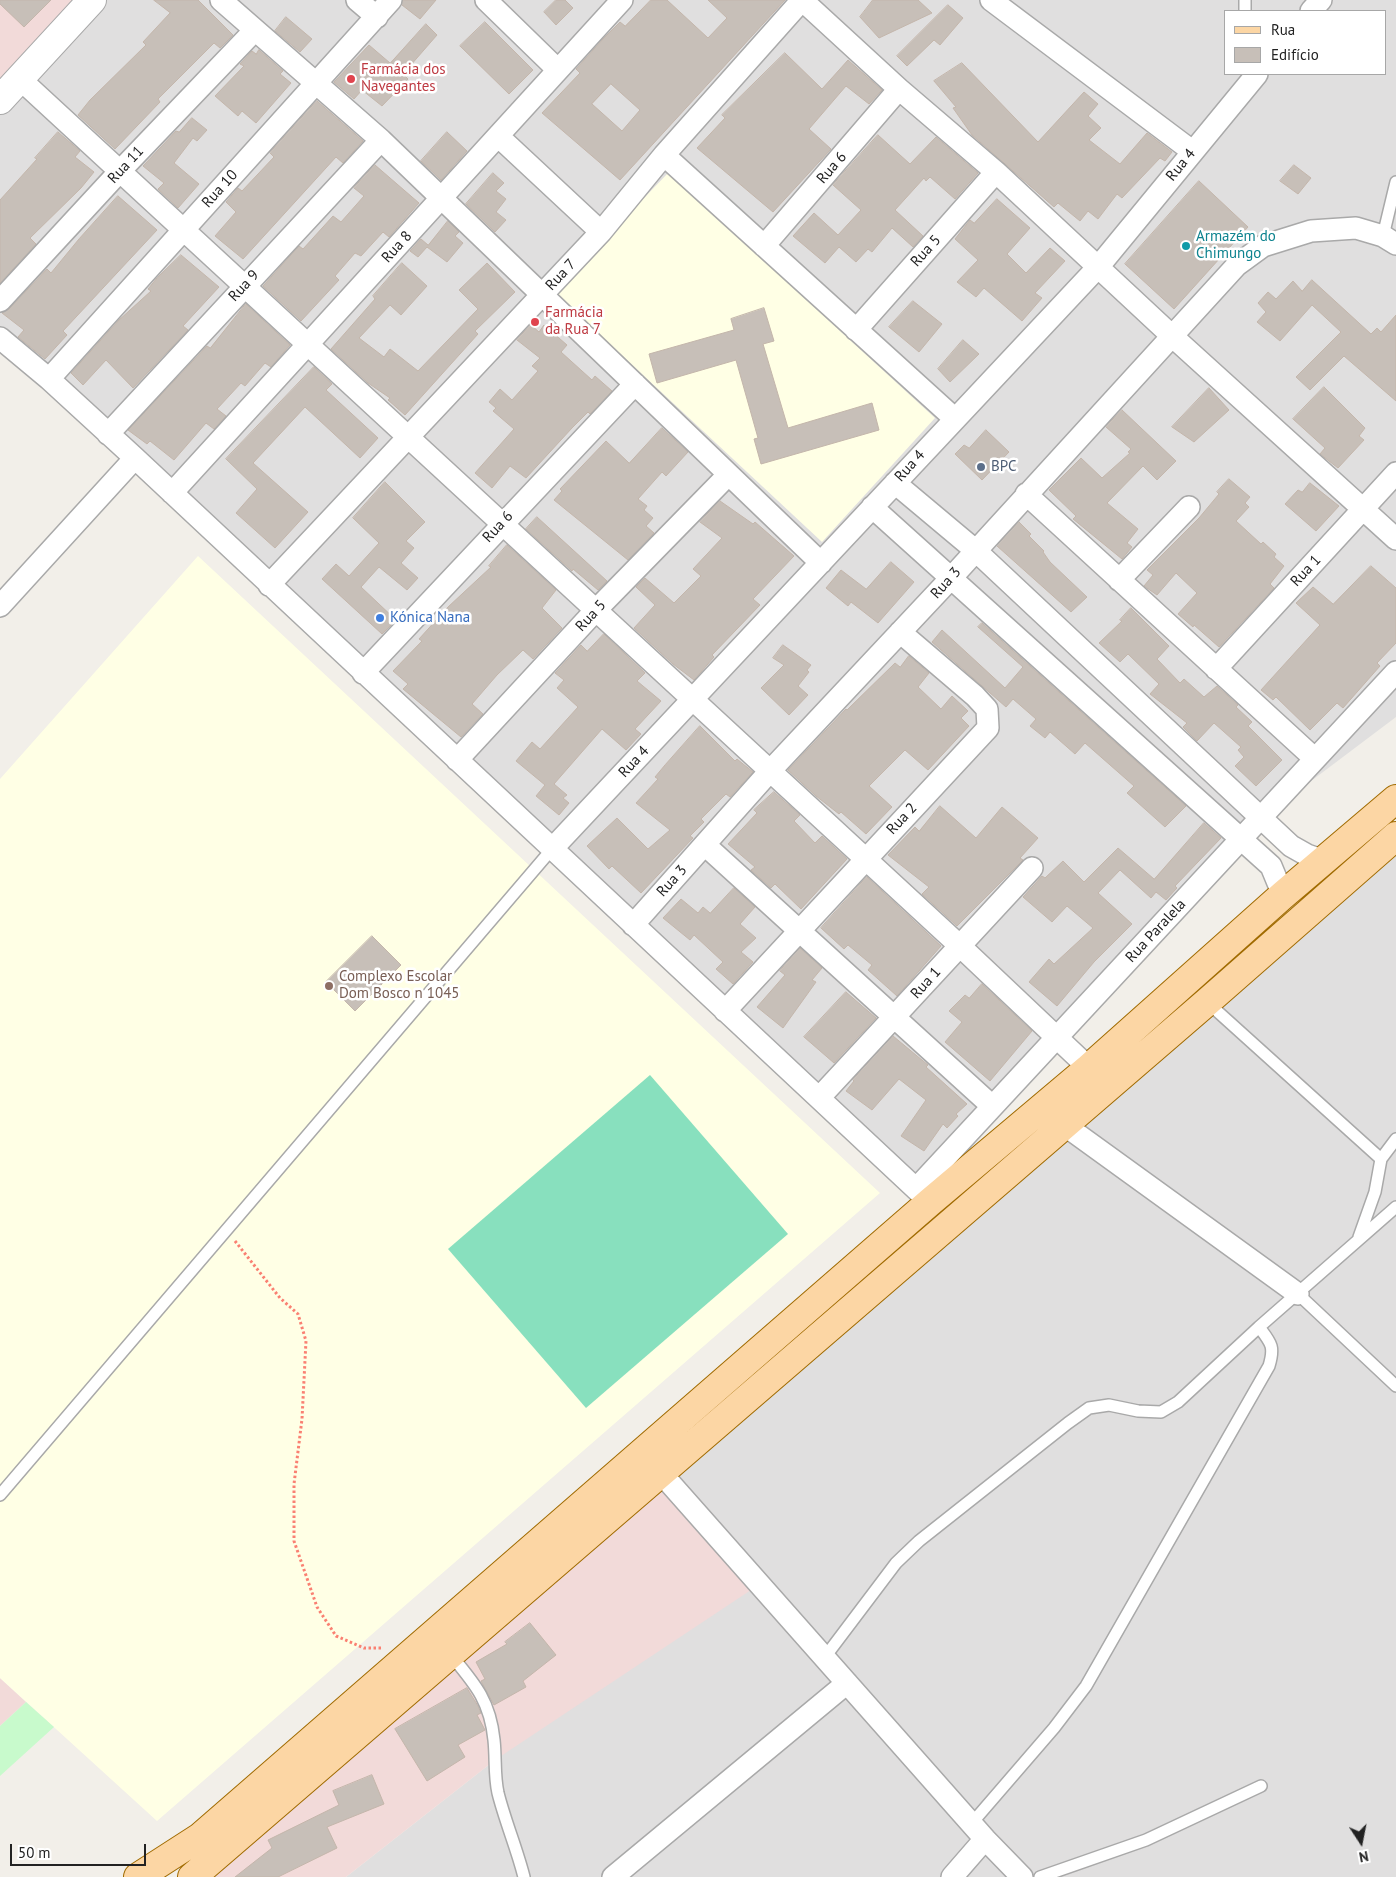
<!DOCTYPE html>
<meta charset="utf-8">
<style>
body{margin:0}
#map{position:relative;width:1396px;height:1877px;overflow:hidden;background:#f2efe9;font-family:"PT Sans",sans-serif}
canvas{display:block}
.legend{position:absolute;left:1224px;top:10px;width:162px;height:65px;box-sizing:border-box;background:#fff;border:1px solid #a7a7a7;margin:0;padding:6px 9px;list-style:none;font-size:15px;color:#222}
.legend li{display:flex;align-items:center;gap:10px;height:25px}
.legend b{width:25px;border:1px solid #a7a7a7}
.north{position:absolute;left:1336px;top:1817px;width:50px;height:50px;-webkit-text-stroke:4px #fff;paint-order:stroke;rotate:169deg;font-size:14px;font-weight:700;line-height:20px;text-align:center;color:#222}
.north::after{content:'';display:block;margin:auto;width:18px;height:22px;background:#222;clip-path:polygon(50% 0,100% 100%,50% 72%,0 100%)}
.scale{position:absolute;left:10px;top:1844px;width:136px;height:22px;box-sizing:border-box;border:2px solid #222;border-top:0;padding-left:6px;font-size:15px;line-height:18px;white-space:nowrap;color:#222;-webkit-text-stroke:4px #fff;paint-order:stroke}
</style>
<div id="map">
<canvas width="1396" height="1877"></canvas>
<ul class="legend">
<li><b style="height:6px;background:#fcd6a4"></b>Rua</li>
<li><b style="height:14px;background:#c7bfb8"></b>Edifício</li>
</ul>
<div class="north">N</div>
<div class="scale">50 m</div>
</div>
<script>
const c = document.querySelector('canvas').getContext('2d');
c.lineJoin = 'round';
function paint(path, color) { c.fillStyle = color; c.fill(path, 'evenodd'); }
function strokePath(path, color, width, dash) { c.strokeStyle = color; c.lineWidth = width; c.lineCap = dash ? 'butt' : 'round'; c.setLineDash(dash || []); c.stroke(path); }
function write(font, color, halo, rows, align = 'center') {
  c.font = font + ' "PT Sans",sans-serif'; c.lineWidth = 5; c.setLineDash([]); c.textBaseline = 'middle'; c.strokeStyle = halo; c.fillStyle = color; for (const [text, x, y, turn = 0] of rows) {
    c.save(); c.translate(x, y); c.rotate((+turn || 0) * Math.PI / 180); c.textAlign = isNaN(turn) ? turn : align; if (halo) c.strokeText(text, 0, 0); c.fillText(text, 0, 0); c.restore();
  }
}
paint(new Path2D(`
 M92,0H1396V717L1262,818L916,1189L0,338V100ZM1225,11H1385V74H1225Z
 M1396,854V1877H346L495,1760L661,1473Z`), '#e0dfdf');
paint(new Path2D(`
 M0,0H92L0,100Z
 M661,1473L760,1584L495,1760L346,1877H192Z
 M0,1678L26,1702L0,1726Z`), '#f2dad9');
paint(new Path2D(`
 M668,173L935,418L822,542L554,292Z
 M198,556L880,1193L157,1821L0,1678V779Z`), '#ffffe5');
paint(new Path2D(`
 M26,1702L54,1727L0,1776V1726Z`), '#c8facc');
paint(new Path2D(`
 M650,1075L788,1234L586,1408L448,1249Z`), '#88e0be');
const building = new Path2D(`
 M0,0H51L24,27L0,4Z
 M154,0H198L233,35L220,48L214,43L158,99L160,102L115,149L78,115L90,100L146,45L143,42L170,13Z
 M403,0H436L420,19L402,5Z
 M556,0H565L573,8L556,25L544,12Z
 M651,0H667L708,38L727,18L708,0H785L620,180L542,113L580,73L576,69L603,39L620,22L625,26ZM611,84L640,110L622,131L592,104Z
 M873,0H918L932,13L879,38L860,17Z
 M948,5L963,18L940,45L934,40L907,66L897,56Z
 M286,17L312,39L300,52L275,31Z
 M485,22L533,70L509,94L460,46Z
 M426,24L437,35L403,74L408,79L382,106L362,90L354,99L334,82L369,45L390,63Z
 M259,50L283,71L280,74L291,83L256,123L242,111L238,116L215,96L244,66L240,64L252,51L256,54Z
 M785,53L822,89L848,60L882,90L869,104L846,86L809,129L831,149L773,212L697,148L725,118L722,115Z
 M962,63L1038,142L1084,92L1098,104L1088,116L1101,128L1089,140L1120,164L1147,133L1172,152L1165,161L1160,158L1122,198L1117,194L1098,219L1088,211L1080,221L1058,203L1054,207L972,135L953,108L956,107L934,81Z
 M317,101L363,141L343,163L336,157L243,259L215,236L236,212L226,202L238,188L242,191L274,157L270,153Z
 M192,118L207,130L197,141L193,138L174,163L199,184L178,208L158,189L164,183L143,166L176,131L179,132Z
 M58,132L80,151L75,157L94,172L81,188L30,238L36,244L0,283V200L37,159L35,158Z
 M447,132L467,151L441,180L421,161Z
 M878,135L910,164L936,137L978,173L955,199L930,177L926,181L924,178L895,210L923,236L913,247L892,228L872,252L868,249L856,262L839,247L825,263L793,236L814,213L838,235L861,210L833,185Z
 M375,165L419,203L389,237L383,232L361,256L355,253L335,276L339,280L301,321L263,286L299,246L303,249L333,216L341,222L364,196L354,188Z
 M1294,165L1311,178L1298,194L1280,181Z
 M493,173L504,183L496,191L506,199L496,212L506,220L495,232L466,204Z
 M1199,181L1248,227L1174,309L1125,264Z
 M118,196L157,230L63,331L67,335L45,359L18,337L24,330L2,313L9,309L47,269L51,273L79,239Z
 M997,199L1030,228L1007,254L1026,273L1050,248L1065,261L1035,293L1042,298L1022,321L984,288L976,297L957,282L978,260L955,239L970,220L974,223Z
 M448,221L459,232L455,236L463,243L447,262L427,247L418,257L410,251L421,239L428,245Z
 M181,255L219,287L183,326L188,330L133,388L106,360L83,385L71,373L119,320L151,291L148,289L157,278Z
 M402,263L427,286L401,315L390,305L359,338L384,357L390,349L418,371L478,309L459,290L487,263L515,292L475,331L478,334L405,415L388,400L390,398L368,383L331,349L375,299L373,296Z
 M1312,280L1371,334L1377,328L1381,332L1396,315V401L1344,356L1310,390L1296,377L1341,332L1312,305L1280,341L1257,322L1266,312L1258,303L1268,292L1276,299L1293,281L1302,291Z
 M913,301L942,324L919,352L889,327Z
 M246,304L290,345L271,367L265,363L245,386L241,383L217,409L226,416L214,429L206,423L174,460L150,441L147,444L128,430L207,346L210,348Z
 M764,308L774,341L763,344L788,428L872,403L879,430L761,464L754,439L758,438L736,360L657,383L649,354L734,330L731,319Z
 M531,325L539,332L544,325L567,345L561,352L592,380L595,376L612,391L590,414L588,412L572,428L526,478L510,466L492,488L475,473L514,429L493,411L496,408L489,402L500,389L512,400L538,371L532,366L540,358L517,340Z
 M963,340L979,354L950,382L938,369Z
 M314,367L332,384L326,390L378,438L360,458L305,407L253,463L308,512L275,548L236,513L257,489L226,459Z
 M1324,387L1365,428L1359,436L1364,440L1338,468L1320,454L1325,448L1293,419Z
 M1209,388L1229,410L1194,442L1172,427Z
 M1122,410L1176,461L1157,480L1143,466L1107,503L1138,529L1127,543L1132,547L1122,559L1073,519L1076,516L1049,490L1081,458L1102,478L1130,453L1128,452L1131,449L1106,427Z
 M662,428L688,452L666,476L662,472L638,499L647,506L644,510L653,518L646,526L654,533L628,560L554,500L562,491L560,489L606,441L629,463Z
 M986,430L1009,452L982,480L955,454L964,445L969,448Z
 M1229,479L1250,497L1245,503L1249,507L1236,521L1261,544L1263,542L1276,554L1274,557L1284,566L1270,584L1274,588L1219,647L1194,625L1193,627L1178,614L1197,593L1176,573L1157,595L1144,586L1153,575L1147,570L1199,518L1219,494L1217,492Z
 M385,482L425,522L406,541L414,548L401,563L418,578L407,590L379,567L361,587L396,620L382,634L322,579L336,564L349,576L379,543L353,518Z
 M1310,483L1339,506L1316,531L1285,504L1298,490L1302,492Z
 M720,501L753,524L755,522L794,556L753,599L760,605L712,655L714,657L694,680L673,664L634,628L655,605L636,587L645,578L674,603L701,576L693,569L722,538L700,522Z
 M537,517L607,581L598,590L573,569L572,571L526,529Z
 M1019,522L1031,534L1029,536L1044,551L1043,552L1050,562L1087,597L1071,612L997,546Z
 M507,545L556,590L542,608L562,628L533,659L523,650L497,675L472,704L483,714L461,737L403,689L408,684L393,671L422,641L419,639L448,607L491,567L489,566Z
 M891,562L914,582L878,623L851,602L848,606L826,588L841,570L866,589Z
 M1371,566L1396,588V643L1377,663L1380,666L1343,708L1337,703L1310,730L1276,697L1273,700L1261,690L1320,625L1296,603L1313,587L1333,604Z
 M1131,608L1169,646L1157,659L1180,683L1184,679L1204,697L1217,686L1238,705L1236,707L1252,722L1248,726L1282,760L1256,786L1235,766L1244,757L1238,750L1241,747L1214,723L1197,741L1183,727L1187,723L1150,694L1159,684L1128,654L1120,662L1099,643L1122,621L1120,620Z
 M982,623L1186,806L1165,827L1127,793L1134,786L1085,743L1075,754L1050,732L1045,738L1030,726L1036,719L1013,699L1006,707L932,642L942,630L1005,688L1023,667L978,627Z
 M604,634L645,673L637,681L661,701L635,729L641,734L626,750L602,729L554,784L567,795L563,798L569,803L559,815L536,796L545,785L516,761L532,742L540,749L578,707L557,688L564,680L555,673L581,645L587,651Z
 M783,645L811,665L807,670L809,672L798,686L808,695L789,715L761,688L784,665L773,658Z
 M909,656L929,673L918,687L941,709L952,696L968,711L961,718L969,726L928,770L905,750L869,786L892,807L866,834L841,812L839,814L816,796L788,770L846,709L847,710L895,663L900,667Z
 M700,726L735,761L737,759L753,772L730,797L726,794L701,819L704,822L690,836L693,838L641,893L612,866L609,869L587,846L617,818L648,849L670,830L636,803L658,779L655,777L665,765Z
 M774,792L800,815L794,821L815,843L822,836L847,859L801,909L775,884L771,888L751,870L755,867L728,844L757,813L754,810Z
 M940,806L976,838L1002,807L1038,838L1020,858L1023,860L957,926L922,894L929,887L888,855L915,827L919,831Z
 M1204,823L1221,838L1175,886L1177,888L1166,900L1156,892L1151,898L1120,870L1098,893L1132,924L1094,962L1057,1006L1029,982L1049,959L1054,964L1093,928L1067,906L1052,922L1023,897L1042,876L1045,878L1063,861L1084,882L1118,848L1154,879Z
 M867,877L941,946L897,996L868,970L872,965L848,945L844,949L821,928Z
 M734,888L755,907L740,924L756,938L741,952L753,962L733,984L716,969L723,962L694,935L690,940L663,918L681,899L698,913L703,907L710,913Z
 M372,936L401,965L355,1011L326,982Z
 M800,948L822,968L812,980L816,982L783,1028L757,1007L785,975L780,971Z
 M982,984L1032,1031L990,1081L945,1042L962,1022L949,1011L965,995L969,998Z
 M846,992L876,1018L834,1063L804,1037Z
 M893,1036L928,1065L926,1067L967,1104L956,1114L958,1116L947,1128L943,1124L924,1151L901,1136L926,1100L899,1079L872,1110L846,1091L854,1081L853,1080Z
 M530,1623L556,1655L523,1681L526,1687L494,1705L481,1681L485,1679L476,1662L507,1644L505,1642Z
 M467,1688L478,1706L481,1713L477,1715L485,1730L458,1745L465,1757L427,1781L395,1729Z
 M372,1775L384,1804L327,1827L337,1848L278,1877H235L272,1848L268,1840L339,1805L333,1791Z`);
paint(building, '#c7bfb8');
strokePath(building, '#c4b6ab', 1);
const service = new Path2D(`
 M1245,0V11
 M1383,236L1396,182
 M1207,1002L1381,1159
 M1359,1237L1375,1192L1381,1159L1396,1139
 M1298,1294L1396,1386
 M0,1495L552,849
 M450,1654C474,1683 490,1700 494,1740C496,1758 494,1775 498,1793C505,1821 517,1849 524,1877
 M825,1657L896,1563L919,1541L1068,1423L1089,1408L1109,1405L1138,1411L1161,1412L1178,1402L1259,1327L1396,1207
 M972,1823L1054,1728L1086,1686L1269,1366C1275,1346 1271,1343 1259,1327
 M1040,1877L1146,1840L1261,1786`);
const minor = new Path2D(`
 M221,0L381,140L821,563
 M357,0L377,17
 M486,0L558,70
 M802,0L899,89L996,172L1172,336L1396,539
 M991,0L1192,151
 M1311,11L1321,0
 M20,79L960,946L1089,1068
 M498,136L601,232
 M664,155L954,418
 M764,246L899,89
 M0,301L120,171L254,31
 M856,330L996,172
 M0,338L49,379L135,458L930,1202
 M49,379L391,0
 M108,434L381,140
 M895,483L975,550L1291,846L1307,855L1324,861
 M172,493L622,0
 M1026,494L1314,758
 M872,507L1271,866L1283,895
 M1119,580L1189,507
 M269,585L601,232L664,155L802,0
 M0,606L135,458
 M1216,669L1396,473
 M363,673L635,384
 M457,760L595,611L728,475
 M705,845L992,1106
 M552,849L1099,266L1257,74
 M633,925L770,771L952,577L1237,265L1263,246L1311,231L1356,228L1383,236L1396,244
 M725,1011L988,728L987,709L975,696L900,632
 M819,1098L1032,868
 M1063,1124L1298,1294
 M916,1189L1396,672
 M661,1473L985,1839L1022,1877
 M613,1877L847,1683
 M952,1877L985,1839`);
const tertiary = new Path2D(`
 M0,100L92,0`);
const primary = new Path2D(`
 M138,1877L200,1837L930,1202L1089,1068L1283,895L1396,799
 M192,1877L1207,1002L1396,836`);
strokePath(service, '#a9a9a9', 14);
strokePath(minor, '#a9a9a9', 24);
strokePath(tertiary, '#a9a9a9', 30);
strokePath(primary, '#a06b00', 30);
strokePath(new Path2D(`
 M235,1241L280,1298L298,1314L306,1341L302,1419L294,1484V1541L317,1607L336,1636L364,1648H381`), '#fa8072', 3, [2.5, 2.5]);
strokePath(service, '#fff', 11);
strokePath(minor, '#fff', 21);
strokePath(tertiary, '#fff', 28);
strokePath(primary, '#fcd6a4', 28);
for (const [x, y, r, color] of [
 [351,79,5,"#e0444e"],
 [1186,246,5,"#0f9aa8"],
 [535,322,5,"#e0444e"],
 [981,467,5,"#5c6f8a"],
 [380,618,5,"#3f7fe0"],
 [329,986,5,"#8d6e63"]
]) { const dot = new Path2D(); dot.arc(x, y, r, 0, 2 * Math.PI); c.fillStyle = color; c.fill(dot); strokePath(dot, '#fff', 2); }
write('15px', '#be3a42', '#fff', [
 ["Farmácia dos",361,70],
 ["Navegantes",361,87],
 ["Farmácia",545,313],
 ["da Rua 7",545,330]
], 'left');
write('15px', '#222', '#fff', [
 ["Rua 11",126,165,-47],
 ["Rua 4",1181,165,-51],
 ["Rua 6",832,168,-49],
 ["Rua 10",220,189,-48],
 ["Rua 8",397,247,-48],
 ["Rua 5",926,251,-48],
 ["Rua 7",561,275,-47],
 ["Rua 9",244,286,-47],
 ["Rua 4",910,466,-48],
 ["Rua 6",498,527,-47],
 ["Rua 1",1306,571,-47],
 ["Rua 3",946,583,-48],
 ["Rua 5",591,616,-47],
 ["Rua 4",634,762,-47],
 ["Rua 2",902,819,-47],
 ["Rua 3",672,881,-48],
 ["Rua Paralela",1156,931,-47],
 ["Rua 1",926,983,-48]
]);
write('15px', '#0d838f', '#fff', [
 ["Armazém do",1196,237],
 ["Chimungo",1196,254]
], 'left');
write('15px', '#4e5e75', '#fff', [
 ["BPC",991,467]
], 'left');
write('15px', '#366cbe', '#fff', [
 ["Kónica Nana",390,618]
], 'left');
write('15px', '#785e54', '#fff', [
 ["Complexo Escolar",339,977],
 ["Dom Bosco n 1045",339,994]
], 'left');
</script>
